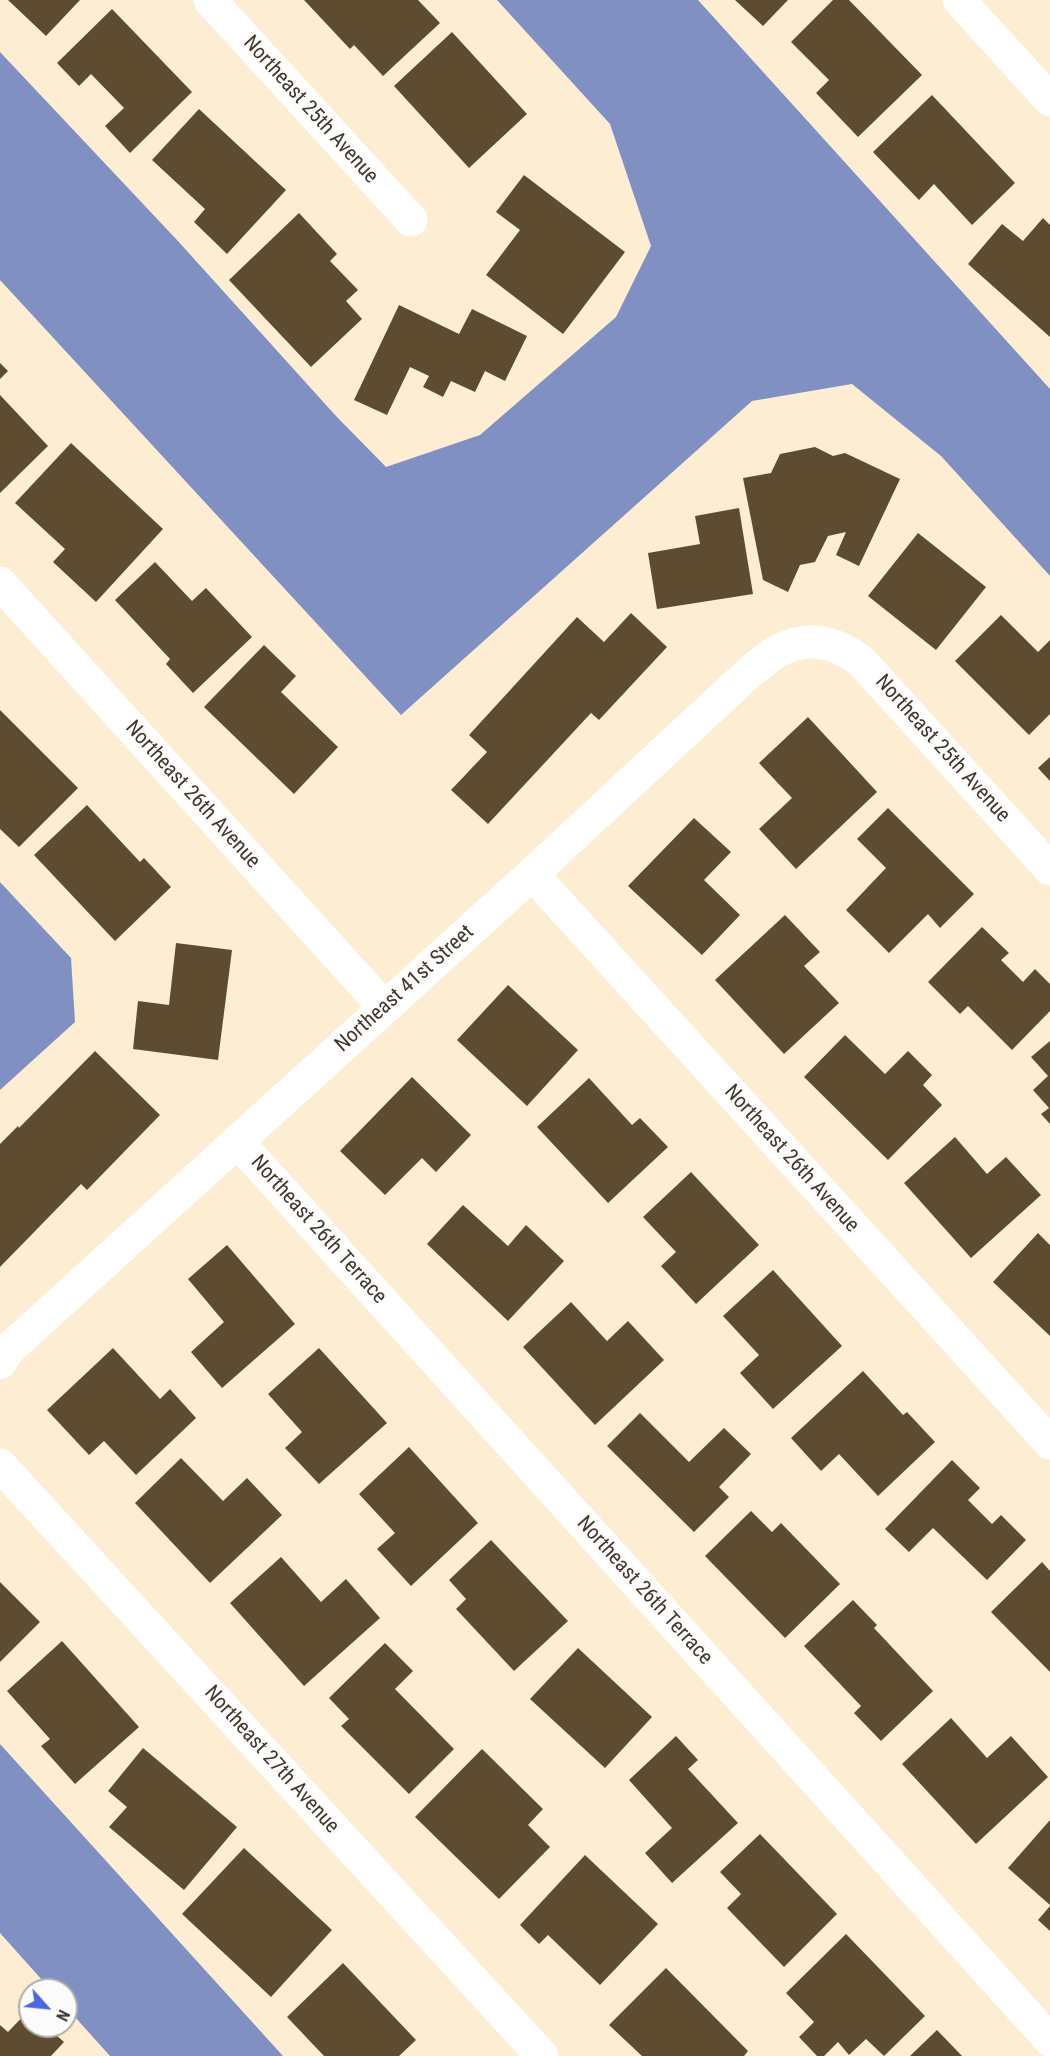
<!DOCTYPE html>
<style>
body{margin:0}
#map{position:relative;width:1050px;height:2056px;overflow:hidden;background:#fdedd2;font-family:"Roboto Condensed",sans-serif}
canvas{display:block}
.north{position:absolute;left:18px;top:1978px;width:60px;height:60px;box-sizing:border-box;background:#fcfcfc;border:2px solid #b1aea8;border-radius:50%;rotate:117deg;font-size:16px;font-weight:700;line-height:24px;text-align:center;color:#40382b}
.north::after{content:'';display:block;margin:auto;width:21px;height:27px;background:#4e67dc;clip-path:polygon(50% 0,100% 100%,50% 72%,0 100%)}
</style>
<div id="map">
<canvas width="1050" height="2056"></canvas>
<div class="north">N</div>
</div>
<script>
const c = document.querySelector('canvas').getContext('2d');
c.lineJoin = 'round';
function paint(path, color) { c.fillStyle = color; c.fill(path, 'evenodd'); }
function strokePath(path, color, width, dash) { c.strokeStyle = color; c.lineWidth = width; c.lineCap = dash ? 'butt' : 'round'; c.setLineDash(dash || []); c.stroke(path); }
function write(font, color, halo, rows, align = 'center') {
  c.font = font + ' "Roboto Condensed",sans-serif'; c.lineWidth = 6; c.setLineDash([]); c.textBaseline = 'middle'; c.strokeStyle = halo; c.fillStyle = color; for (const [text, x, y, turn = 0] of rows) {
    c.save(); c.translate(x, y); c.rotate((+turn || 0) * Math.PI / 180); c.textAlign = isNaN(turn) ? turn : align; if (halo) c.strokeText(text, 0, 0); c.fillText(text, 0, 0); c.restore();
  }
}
paint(new Path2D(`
 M497,0H698L1050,389V576L941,456L852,384L752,401L401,715L0,280V52L177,240L336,416L386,467L480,435L616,317L651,246L610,124Z
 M0,882L71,958L75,1022L0,1090Z
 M0,1744L283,2056H110L66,2007V1990H51L0,1933Z`), '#8090c3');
paint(new Path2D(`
 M8,0H80L46,36Z
 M304,0H418L440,23L383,76L354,45L350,49Z
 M735,0H788L763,26Z
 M833,0H849L922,75L858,137L816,93L829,80L791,42Z
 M112,9L192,92L130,153L105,126L124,108L91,74L79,86L57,63Z
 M452,32L527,114L469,168L394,86Z
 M932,95L1015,183L972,225L934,184L919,200L873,152Z
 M199,109L286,190L227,254L194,222L205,209L152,160Z
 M524,175L625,252L563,334L486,275L520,230L496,212Z
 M299,213L337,254L330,261L358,290L346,301L362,319L311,367L229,280Z
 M1043,218L1050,225V337L968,264L1002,224L1023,241Z
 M399,305L459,334L472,309L527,336L505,381L485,371L475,392L451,381L443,397L423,387L429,376L410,367L387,415L354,400Z
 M0,363L8,371L0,379Z
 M0,395L48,446L0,493Z
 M71,443L163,529L96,602L53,562L65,549L15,503Z
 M815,447L833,456L845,453L900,479L859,566L836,555L846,532L828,536L815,562L800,565L788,592L763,580L743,478L771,473L780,454Z
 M739,508L753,594L657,609L648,553L700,544L695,516Z
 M918,533L986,587L936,650L868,596Z
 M155,562L192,601L206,588L252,637L193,693L166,664L170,659L115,600Z
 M631,613L667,647L599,720L591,713L488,824L451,790L487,752L469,735L577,617L604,642Z
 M1001,615L1038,652L1050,640V714L1029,735L955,661Z
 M264,645L296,676L281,692L338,747L294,794L204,707Z
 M0,710L78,788L19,847L0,829Z
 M808,717L877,792L796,869L759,829L792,798L759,763Z
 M1050,757V781L1038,768Z
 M87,805L140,862L144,858L171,887L115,941L34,855Z
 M888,808L974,894L940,928L928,914L889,953L846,910L886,868L857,839Z
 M694,818L731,852L704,880L740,915L702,955L628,886Z
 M785,915L820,952L804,966L839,1003L784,1054L715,980Z
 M982,927L1009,953L1001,960L1023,982L1035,969L1050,984V1011L1012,1050L968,1006L960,1014L928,982Z
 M176,943L232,950L218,1060L133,1049L138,1001L169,1005Z
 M508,985L578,1050L527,1106L457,1040Z
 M845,1035L885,1074L908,1051L932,1075L923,1085L942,1105L888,1160L804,1077Z
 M1050,1041V1124L1041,1114L1049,1108L1033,1090L1048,1076L1031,1057Z
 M95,1051L160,1115L87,1190L81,1184L0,1267V1144L18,1126L19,1128Z
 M412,1077L471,1135L436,1172L422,1158L385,1195L340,1151Z
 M589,1078L632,1125L640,1118L668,1147L608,1203L537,1127Z
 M955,1137L987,1174L1006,1157L1041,1195L971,1258L904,1183Z
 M691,1172L759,1245L696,1304L661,1266L676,1252L643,1217Z
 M463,1205L508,1246L526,1225L564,1261L508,1321L427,1244Z
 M1038,1233L1050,1245V1336L993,1282Z
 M227,1245L295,1324L222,1388L191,1352L224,1322L188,1279Z
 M773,1270L842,1346L773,1409L740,1373L759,1355L723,1316Z
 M571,1302L607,1341L628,1321L664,1360L595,1425L523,1347Z
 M113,1348L160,1399L170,1389L196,1418L136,1475L104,1441L89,1455L47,1410Z
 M319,1348L387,1423L319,1484L285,1448L302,1432L268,1394Z
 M863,1371L903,1415L907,1412L935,1442L878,1496L839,1454L821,1471L791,1438Z
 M640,1413L689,1462L724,1428L751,1454L719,1487L729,1497L694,1532L607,1446Z
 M409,1447L478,1523L411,1586L377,1549L395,1533L359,1494Z
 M181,1458L223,1501L247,1478L282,1515L210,1583L135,1503Z
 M952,1460L980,1488L968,1500L992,1524L1001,1515L1026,1540L987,1580L933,1528L909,1552L885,1529Z
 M751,1511L772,1532L781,1523L840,1584L785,1638L705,1556Z
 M491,1540L568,1621L514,1671L456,1609L466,1599L449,1580Z
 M281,1557L321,1602L346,1579L380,1618L304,1686L230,1603Z
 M1042,1562L1050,1571V1672L991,1612Z
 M0,1582L40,1622L0,1662Z
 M853,1600L877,1625L874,1628L933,1691L881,1741L854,1713L861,1706L804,1646Z
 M62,1641L139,1727L75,1784L41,1746L50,1739L7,1691Z
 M385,1643L413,1671L395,1689L454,1749L409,1794L341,1726L349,1719L329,1698Z
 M578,1648L652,1717L605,1768L530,1699Z
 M951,1718L987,1758L1011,1736L1048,1777L976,1844L902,1764Z
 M676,1736L698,1760L688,1769L738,1823L672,1883L645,1853L672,1828L629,1780Z
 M143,1748L237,1827L184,1890L109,1827L127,1807L108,1791Z
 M482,1749L543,1809L528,1825L550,1847L499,1899L415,1817Z
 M1050,1820V1905L1008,1868Z
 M760,1834L837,1914L784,1967L727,1908L741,1894L720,1872Z
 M244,1848L332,1930L271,1997L182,1914Z
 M585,1855L658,1924L600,1985L548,1935L539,1944L520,1925Z
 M1050,1906V1931L1038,1920Z
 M846,1934L925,2016L884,2056L866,2039L849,2055L838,2042L824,2056H817L799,2037L814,2022L786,1993Z
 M343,1963L416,2040L399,2056H324L287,2017Z
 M666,1968L748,2051L744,2056H642L609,2025Z
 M30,2009V2026H46L64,2042L51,2056H0V2025L8,2032Z
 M937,2030L962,2056H910Z`), '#5d4c30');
strokePath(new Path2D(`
 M210,0L411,220
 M959,0L1050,100
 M0,583L384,1007
 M532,874L1050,1443
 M237,1141L1050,2040
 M0,1363L9,1349L532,874L751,671C760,665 768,656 778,651C809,635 834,641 861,661L1050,869
 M0,1465L542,2056`), '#fff', 33);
write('21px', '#40382b', '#fcfcfc', [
 ["Northeast 25th Avenue",310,110,48],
 ["Northeast 25th Avenue",942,749,48],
 ["Northeast 26th Avenue",192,795,48],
 ["Northeast 41st Street",405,989,-42],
 ["Northeast 26th Avenue",791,1159,48],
 ["Northeast 26th Terrace",318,1230,48],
 ["Northeast 26th Terrace",644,1591,48],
 ["Northeast 27th Avenue",271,1760,48]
]);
</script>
